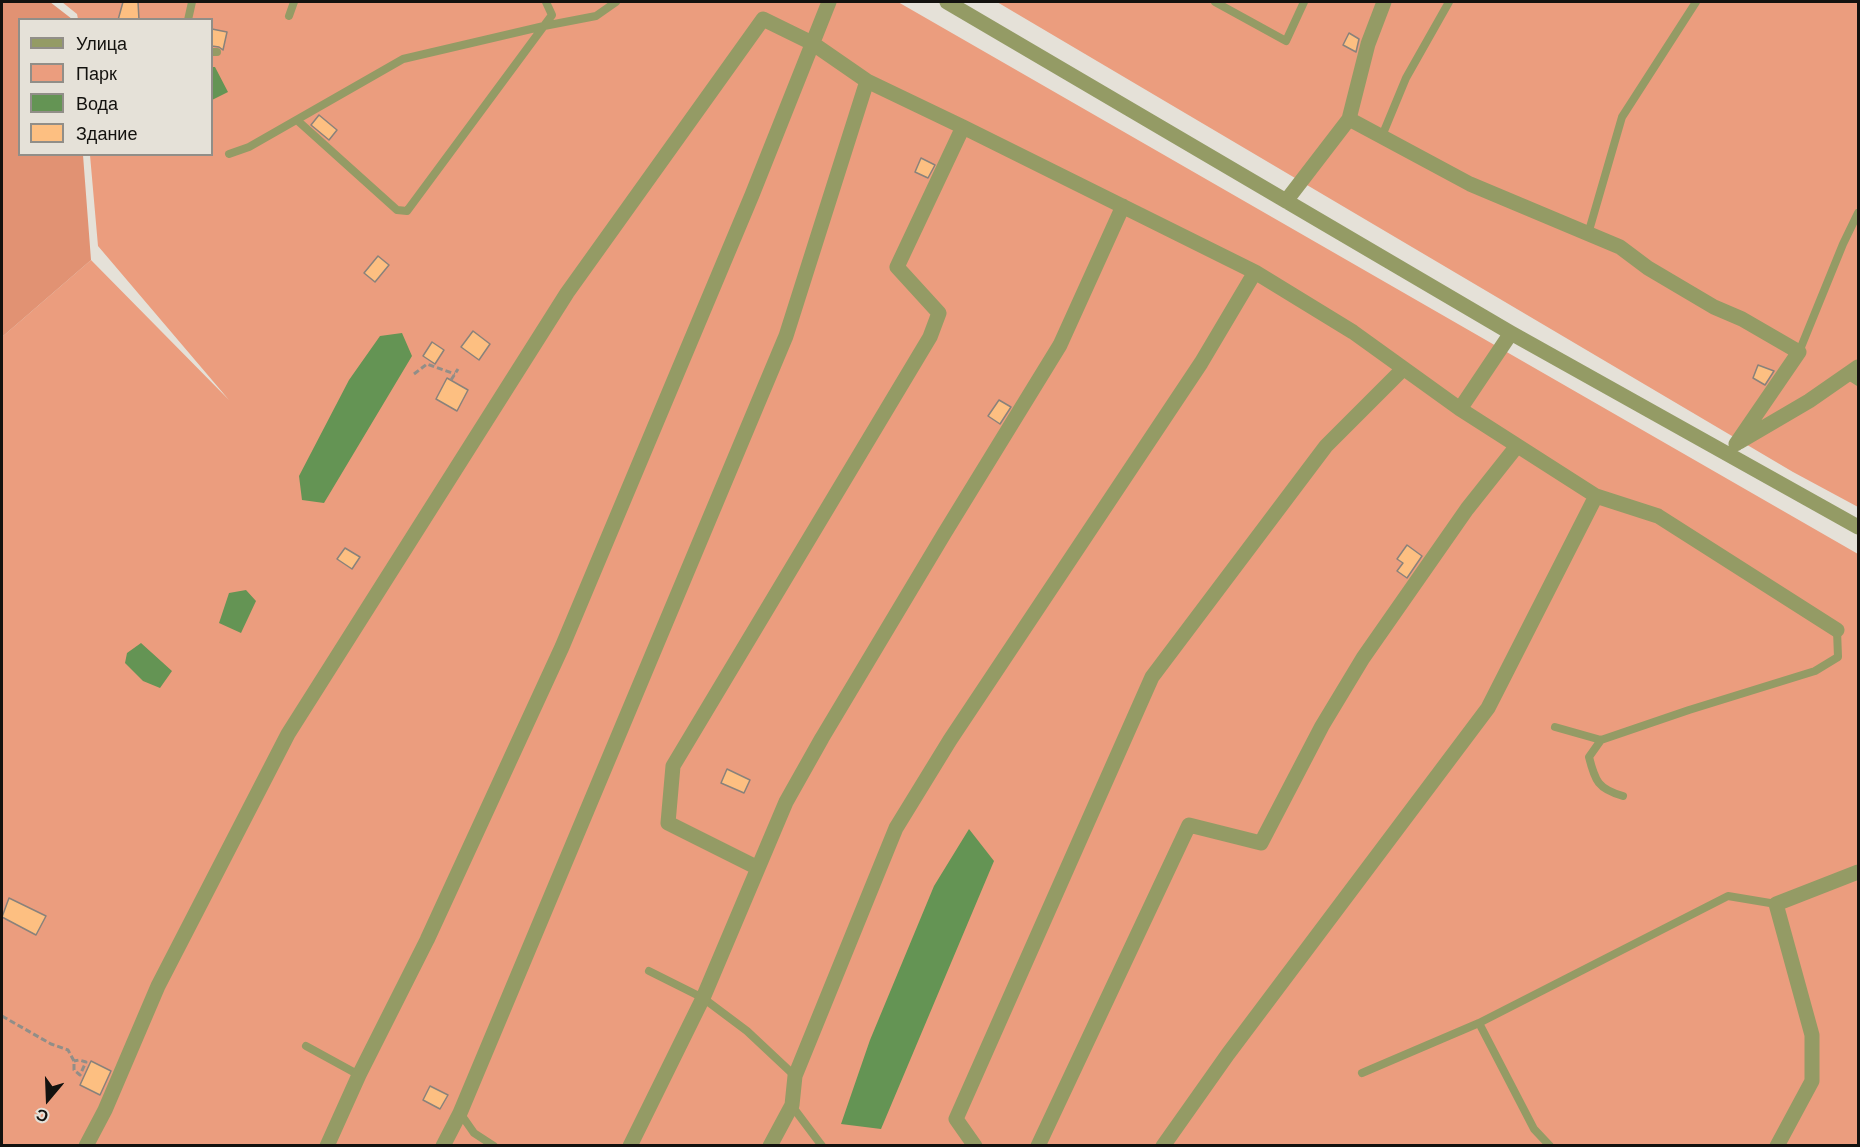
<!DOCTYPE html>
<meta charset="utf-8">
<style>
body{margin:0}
#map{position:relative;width:1860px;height:1147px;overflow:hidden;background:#e5e1d8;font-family:Barlow,sans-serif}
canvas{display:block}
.frame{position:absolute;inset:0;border:3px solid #13120f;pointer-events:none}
.legend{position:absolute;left:18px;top:18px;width:195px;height:138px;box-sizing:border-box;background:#e5e1d8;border:2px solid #918e88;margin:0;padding:8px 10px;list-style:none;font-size:18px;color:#13120f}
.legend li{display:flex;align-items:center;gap:12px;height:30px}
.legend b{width:30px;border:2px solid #918e88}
.north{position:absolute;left:18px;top:1069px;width:60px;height:60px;-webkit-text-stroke:4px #e5e1d8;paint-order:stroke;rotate:199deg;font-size:16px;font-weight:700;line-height:24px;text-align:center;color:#13120f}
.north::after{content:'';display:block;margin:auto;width:21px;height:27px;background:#13120f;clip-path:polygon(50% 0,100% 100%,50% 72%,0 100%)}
</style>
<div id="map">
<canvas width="1860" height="1147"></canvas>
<div class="frame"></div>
<ul class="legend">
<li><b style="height:8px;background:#949b65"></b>Улица</li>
<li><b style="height:16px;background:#eb9d7e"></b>Парк</li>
<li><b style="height:16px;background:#649454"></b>Вода</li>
<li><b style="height:16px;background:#fdbf81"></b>Здание</li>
</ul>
<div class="north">С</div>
</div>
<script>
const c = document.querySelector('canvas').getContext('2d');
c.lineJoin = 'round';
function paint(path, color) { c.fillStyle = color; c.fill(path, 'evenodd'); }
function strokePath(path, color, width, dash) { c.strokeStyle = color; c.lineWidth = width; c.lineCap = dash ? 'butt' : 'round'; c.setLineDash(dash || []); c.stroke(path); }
paint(new Path2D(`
 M62,2H898L1858,554V1145H2V337L91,260L229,400L98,246L90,155L212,154V20L78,19L77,14Z
 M997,2H1858V507L1793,472Z`), '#eb9d7e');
paint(new Path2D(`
 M2,2H50L72,19L20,20V154L83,155L91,260L2,337Z`), '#e19273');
paint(new Path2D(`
 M212,67H215L228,92L212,100Z
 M402,333L412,356L324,503L302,500L299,476L349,380L380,336Z
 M246,590L256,601L241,633L219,623L229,593Z
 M141,643L172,671L160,688L143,681L125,663L127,653Z
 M969,829L994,861L881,1129L841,1124L870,1040L934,886Z`), '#649454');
const building = new Path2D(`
 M123,2H138L139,20H118Z
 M212,29L227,32L223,50L219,47L212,46Z
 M1349,33L1359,39L1356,52L1343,45Z
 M319,115L337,130L329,140L311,125Z
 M921,158L935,165L928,178L915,172Z
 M378,256L389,265L375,282L364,273Z
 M473,331L490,344L479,360L461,347Z
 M432,342L444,350L435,364L423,356Z
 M1758,365L1774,371L1765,385L1753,378Z
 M447,378L468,390L457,411L436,399Z
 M999,400L1011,407L1000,424L988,416Z
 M1407,545L1422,556L1407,578L1397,571L1403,563L1397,559Z
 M345,548L360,557L352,569L337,559Z
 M727,769L750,780L744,793L721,783Z
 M9,898L46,916L36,935L2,917Z
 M91,1061L111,1071L100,1095L80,1085Z
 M430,1086L448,1095L440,1109L423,1100Z`);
paint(building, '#fdbf81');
strokePath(building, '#89827b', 1.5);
strokePath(new Path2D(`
 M414,374L427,364L455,374
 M451,380L458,369
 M2,1016L51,1044L68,1050L74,1061V1070L80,1075L86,1062L79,1060L74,1061`), '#918e88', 3, [6, 3]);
strokePath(new Path2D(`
 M1215,2L1286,41L1304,2
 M289,16L294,2
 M188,20L192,2
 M212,52H217
 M298,121L397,210L407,211L552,15L546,2
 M1382,136L1406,78L1449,2
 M229,154L249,147L403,59L544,26L596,16L616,2
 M1588,234L1622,117L1696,2
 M1799,352L1843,244L1858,213
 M1847,375L1858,382
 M1555,727L1601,740L1689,710L1815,671L1838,657L1837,630
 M1601,740L1589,757C1595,781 1598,789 1623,796
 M649,971L703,998L747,1031L795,1076
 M1479,1023L1534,1129L1550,1146
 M306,1046L359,1075
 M1362,1073L1479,1023L1728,896L1776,904
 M792,1106L822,1146
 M460,1113L474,1133L494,1146`), '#949b65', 8);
strokePath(new Path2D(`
 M947,2L1511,333L1858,527
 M1349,119L1470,184L1620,247L1648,268L1714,307L1742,319L1799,352L1736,444
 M1286,201L1349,119L1368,44L1384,2
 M1460,409L1511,333
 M1739,442L1809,401L1858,367
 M758,868L668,823L673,766L930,337L939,313L897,267L963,127
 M86,1146L105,1110L158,986L288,734L567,293L763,19L812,43L867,81L963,127L1255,272L1353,332L1460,409L1596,496L1658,516L1837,630
 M327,1146L359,1075L427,940L562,647L752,195L829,2
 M443,1146L460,1113L786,336L867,81
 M630,1146L703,998L786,802L822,738L944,534L1060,345L1123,206
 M770,1146L792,1105L795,1076L896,828L950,740L1201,363L1255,272
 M975,1146L956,1119L1152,677L1326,446L1403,369
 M1038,1146L1189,825L1261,843L1322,726L1363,658L1467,509L1517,446
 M1163,1146L1228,1054L1488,708L1596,496
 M1777,1146L1812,1081V1035L1776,904L1858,872`), '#949b65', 15);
</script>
